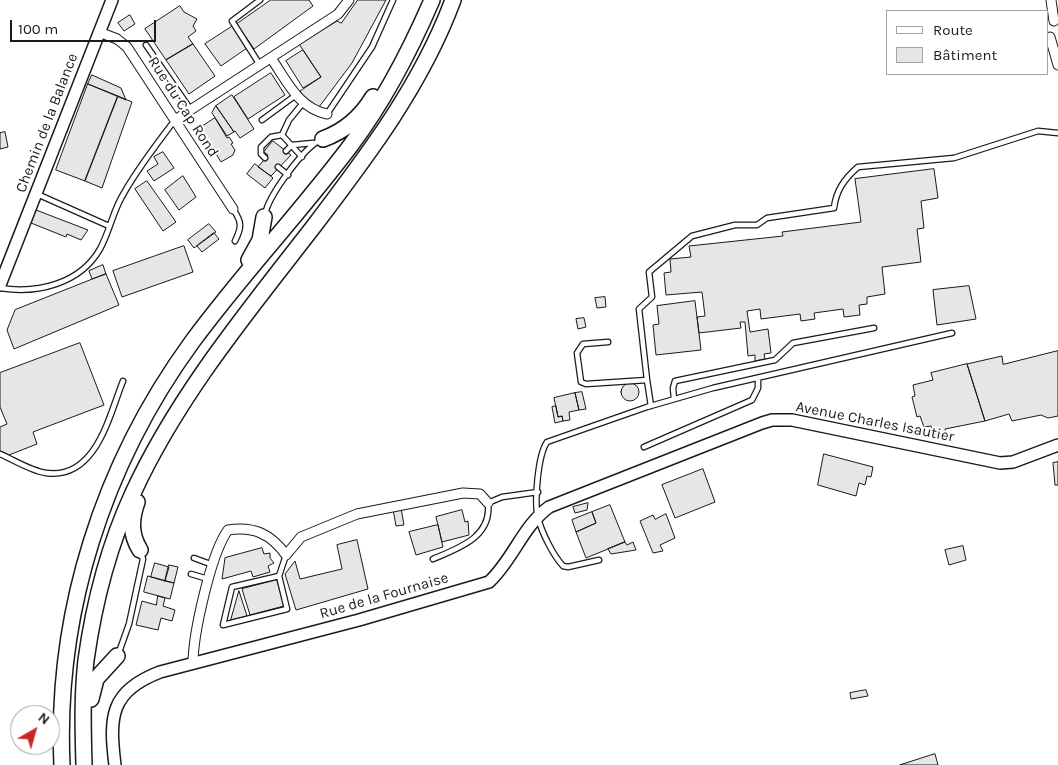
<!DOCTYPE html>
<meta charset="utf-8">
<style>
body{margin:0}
#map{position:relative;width:1058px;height:765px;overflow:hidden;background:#fff;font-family:Karla,sans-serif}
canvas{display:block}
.legend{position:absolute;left:886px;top:10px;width:162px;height:65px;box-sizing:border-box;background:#fff;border:1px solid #a3a3a3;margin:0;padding:6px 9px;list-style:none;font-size:15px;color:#1a1a1a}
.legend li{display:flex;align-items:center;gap:10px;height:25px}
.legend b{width:25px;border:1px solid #a3a3a3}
.north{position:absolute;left:10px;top:705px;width:50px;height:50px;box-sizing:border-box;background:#fff;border:1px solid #a3a3a3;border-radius:50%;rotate:38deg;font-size:14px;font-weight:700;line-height:20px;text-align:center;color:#1a1a1a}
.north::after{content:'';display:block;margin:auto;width:18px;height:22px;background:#c62828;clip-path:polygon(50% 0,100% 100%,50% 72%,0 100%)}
.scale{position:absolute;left:10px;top:20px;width:146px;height:22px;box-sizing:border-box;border:2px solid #1a1a1a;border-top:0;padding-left:6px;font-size:15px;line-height:18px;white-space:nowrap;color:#1a1a1a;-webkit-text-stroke:4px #fff;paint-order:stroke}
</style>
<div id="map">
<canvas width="1058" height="765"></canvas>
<ul class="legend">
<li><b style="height:6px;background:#fff"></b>Route</li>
<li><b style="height:14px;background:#e6e6e6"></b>Bâtiment</li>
</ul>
<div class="north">N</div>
<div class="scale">100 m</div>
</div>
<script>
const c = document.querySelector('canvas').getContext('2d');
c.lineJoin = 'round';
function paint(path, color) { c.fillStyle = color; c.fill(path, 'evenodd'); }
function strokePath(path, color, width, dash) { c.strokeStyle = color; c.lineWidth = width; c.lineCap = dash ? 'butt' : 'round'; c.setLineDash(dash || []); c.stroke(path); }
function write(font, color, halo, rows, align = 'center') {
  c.font = font + ' Karla,sans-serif'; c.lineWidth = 4; c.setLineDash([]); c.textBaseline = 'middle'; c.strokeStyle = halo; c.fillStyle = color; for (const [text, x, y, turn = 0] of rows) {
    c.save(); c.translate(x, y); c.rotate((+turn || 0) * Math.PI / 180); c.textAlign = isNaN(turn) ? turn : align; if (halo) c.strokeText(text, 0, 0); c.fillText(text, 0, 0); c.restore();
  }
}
const building = new Path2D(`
 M271,0H309L313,6L254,49L237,24Z
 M358,0H386L352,63L319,107L305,100L300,91L321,77L299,44L337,21L341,23Z
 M180,6L184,12L197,19L193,26L196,31L188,37L193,44L166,60L145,29Z
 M130,15L135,24L124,31L118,23Z
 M233,26L247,48L221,66L205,44Z
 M193,44L215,76L189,94L166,60Z
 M303,50L321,77L303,88L286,61Z
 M271,73L285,95L248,119L234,97Z
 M92,75L121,88L126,100L88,84Z
 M88,84L118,96L85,181L56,170Z
 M232,95L254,129L240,138L235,131L234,132L216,106Z
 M118,96L132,102L102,188L85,181Z
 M216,106L234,132L227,136L212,113Z
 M215,118L227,138L229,137L233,143L231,144L235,150L233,155L221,162L200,128Z
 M5,132L8,147L0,149V133Z
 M273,141L291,155L271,176L258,167L268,155L264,152Z
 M163,152L174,168L154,181L147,171L158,164L154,157Z
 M255,164L273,178L265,188L247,174Z
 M934,169L938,198L921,201L924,228L917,229L921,262L882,267L885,294L867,297V304L859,305L860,315L844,317L843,309L814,313L815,319L801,321L800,314L761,319L760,309L747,311L750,332L768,329L771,353L764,354L765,359L755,361V355L748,356L745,322H740L741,328L699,333L697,317L705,316L702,292L666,295L664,273L671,272L670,259L691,257L689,246L783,236L782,232L861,222L855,179Z
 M183,176L196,197L179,210L165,190Z
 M147,181L176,222L163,231L135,189Z
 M36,210L88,230L81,240L67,234L66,237L31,223Z
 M209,224L216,232L194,248L188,240Z
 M214,233L219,239L202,252L197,246Z
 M184,246L193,272L122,297L113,271Z
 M103,265L106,274L92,279L89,271Z
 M106,274L119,305L14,349L7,330L15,310Z
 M969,286L976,319L937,325L933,290Z
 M605,297L606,307L597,308L595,298Z
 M695,301L701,350L656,355L653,325L659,324L657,306Z
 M584,318L586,327L578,329L576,319Z
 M80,343L104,405L33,432L37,444L9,455L0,451V427L7,424L0,407V373Z
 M1058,351V416L1048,418L1041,415L1012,421L1009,414L985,421L967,364L1002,356L1003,364Z
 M967,364L985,421L945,429L946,433L934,435L931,426L924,427L920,416L917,417L912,397L915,396L913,385L933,380L931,373Z
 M621 392a9 9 0 1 1 18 0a9 9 0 1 1-18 0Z
 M582,392L586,409L579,410L575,393Z
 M575,393L579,410L569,412L570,420L563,421L562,416L558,417L554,398Z
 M556,406L558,417L562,416L563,421L555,423L552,407Z
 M824,454L873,467L871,477L867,476L865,485L859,483L856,496L818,485Z
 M1058,462V485H1055L1053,463Z
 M703,469L715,502L675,518L662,485Z
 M588,503L587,510L575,513L573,507Z
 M610,505L625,542L586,558L576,532L596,523L592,512Z
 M401,508L404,525L396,526L393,509Z
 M462,510L465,522L468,521L469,535L442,542L436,517Z
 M592,512L596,523L576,532L572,520Z
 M666,514L675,538L660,545L663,551L653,553L640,521L653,515L655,519Z
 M438,525L443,547L416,555L409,532Z
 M357,540L368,589L296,610L285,574L295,561L300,579L342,569L337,545Z
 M625,542L627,545L633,542L636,550L611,554L608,549Z
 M963,546L966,560L949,565L945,550Z
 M262,548L264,554L270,553V558L274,563L268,566L270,572L253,577L251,571L222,579L225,558Z
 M155,563L169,567L165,581L151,577Z
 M169,565L178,567L174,583L165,581Z
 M148,576L174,583L170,599L144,592Z
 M277,580L284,606L250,615L242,589Z
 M239,591L247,616L231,620Z
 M158,596L165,598L163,606L175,610L172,621L161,618L158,630L136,625L142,601L156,605Z
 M866,690L868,696L851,699L850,693Z
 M935,754L938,765H900Z`);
paint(building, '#e6e6e6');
strokePath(building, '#1a1a1a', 1);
const service = new Path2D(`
 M146,45L191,110
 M260,65L232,21L260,0
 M327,114L372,47L393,0
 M262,120L296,95
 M286,151L292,145L313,143
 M302,157L282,135L289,120L303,103
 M265,158L261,154V147L271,137L282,135
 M278,167L288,175
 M37,194L109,226
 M233,209C242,222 242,227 235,241
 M265,215C268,196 304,147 322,139
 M0,288C37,294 80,284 100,249C110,231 113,210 124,193C138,168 157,144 174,121
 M608,342L583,344L577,353L581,382L586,384L647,380L651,406
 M647,380L639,309L652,297L649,272L692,236L735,225H757L767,218L834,208C836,191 844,179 858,167L954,158L1038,131L1058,133
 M674,399L673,388L675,381L775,360L793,343L874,328
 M644,447L752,400L758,388V379
 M0,454C14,460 31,471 46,473C96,480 109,416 123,381
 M194,558L213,565
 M433,559C459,548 492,537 488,503L502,497L538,492
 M599,560L568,567L563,566C553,555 542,533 538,518C534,501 538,455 547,442L647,407L713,388L952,333
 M191,574L208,579
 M279,576L287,609L223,625L232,587L279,576L286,555
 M118,655L129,624L143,559L140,552`);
const minor = new Path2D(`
 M1051,0L1054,21
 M99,32L117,39L127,47L233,209
 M1050,37L1058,65
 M271,58C287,81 298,108 327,114
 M175,120L338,14L349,0
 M193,664C193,634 211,553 228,530C254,526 271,534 286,555L301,537L357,514L463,493L480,494L488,503`);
const tertiary = new Path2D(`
 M0,285L112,0
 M115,765C109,717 110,691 160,672L359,620L489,582C513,560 522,527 549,507L762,423L772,420H792L1000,463L1013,462L1058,445`);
const trunk = new Path2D(`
 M323,139C345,131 361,117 373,97
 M249,260L260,240L264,217
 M137,502C131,519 130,534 140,550
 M91,699L96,679L117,656
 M62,765C55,614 103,464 192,342C242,274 300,213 351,145C384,101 410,51 432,0
 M84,765C83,730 82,695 86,660C94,603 109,545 133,493C178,395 249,310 314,226C368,155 422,84 453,0`);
strokePath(service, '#1a1a1a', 7);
strokePath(minor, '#1a1a1a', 11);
strokePath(tertiary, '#1a1a1a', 14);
strokePath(trunk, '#1a1a1a', 18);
strokePath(service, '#fff', 4.5);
strokePath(minor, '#fff', 9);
strokePath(tertiary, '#fff', 11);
strokePath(trunk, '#fff', 15);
write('15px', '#1a1a1a', '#fff', [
 ["Rue du Cap Rond",183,107,57],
 ["Chemin de la Balance",47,123,-69],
 ["Avenue Charles Isautier",875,422,11],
 ["Rue de la Fournaise",384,596,-16]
]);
</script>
